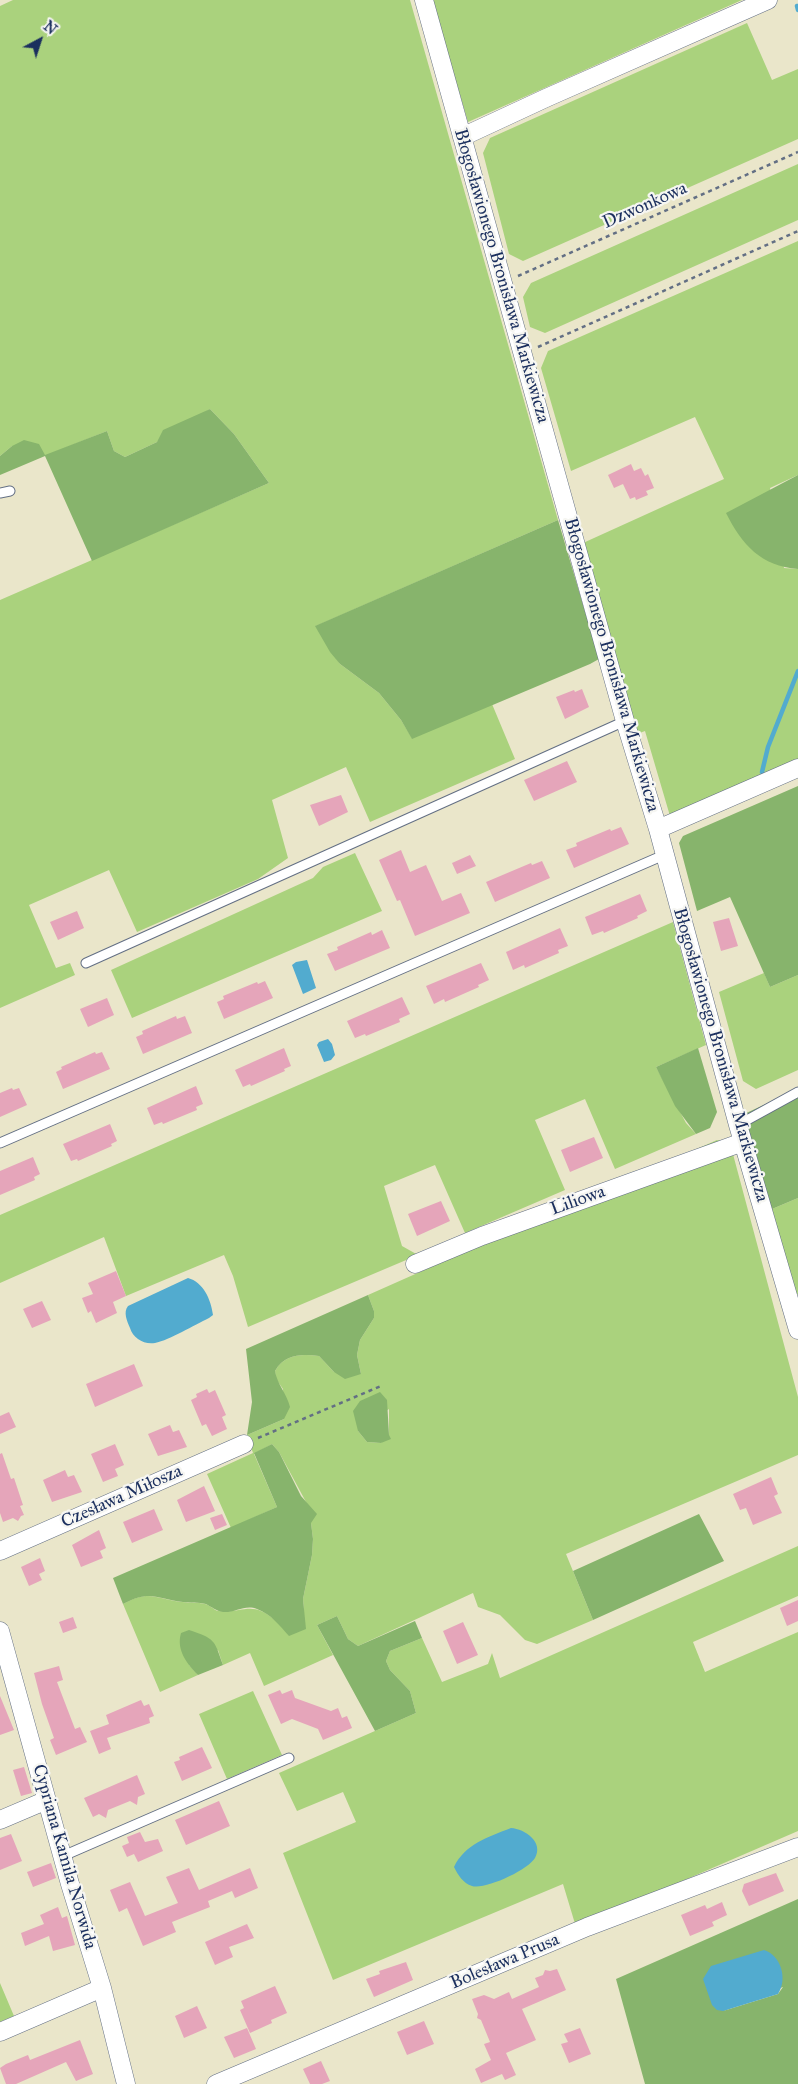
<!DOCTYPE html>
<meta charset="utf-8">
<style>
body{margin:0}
#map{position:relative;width:798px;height:2084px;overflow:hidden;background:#eae6ca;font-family:"IM FELL Great Primer",serif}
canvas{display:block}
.north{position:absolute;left:15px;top:15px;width:50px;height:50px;-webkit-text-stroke:4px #f6f6f2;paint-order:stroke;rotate:40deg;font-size:14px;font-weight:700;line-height:20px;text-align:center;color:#1b2f5e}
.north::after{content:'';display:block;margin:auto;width:18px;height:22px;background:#1b2f5e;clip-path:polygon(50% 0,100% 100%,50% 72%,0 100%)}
</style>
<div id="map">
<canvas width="798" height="2084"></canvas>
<div class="north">N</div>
</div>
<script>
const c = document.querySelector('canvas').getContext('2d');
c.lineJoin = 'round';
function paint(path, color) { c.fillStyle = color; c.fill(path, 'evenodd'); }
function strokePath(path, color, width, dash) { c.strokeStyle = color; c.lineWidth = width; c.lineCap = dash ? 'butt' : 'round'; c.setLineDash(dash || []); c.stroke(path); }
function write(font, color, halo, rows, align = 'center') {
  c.font = font + ' "IM FELL Great Primer",serif'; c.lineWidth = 4.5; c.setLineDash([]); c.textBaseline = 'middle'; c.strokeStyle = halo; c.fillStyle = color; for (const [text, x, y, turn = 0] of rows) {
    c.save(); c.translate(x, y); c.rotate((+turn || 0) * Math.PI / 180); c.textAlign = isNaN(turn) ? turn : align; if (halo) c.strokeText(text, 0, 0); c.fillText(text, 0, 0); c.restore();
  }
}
paint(new Path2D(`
 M13,0H410L558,520L316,626L340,664L379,693L401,720L412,738L492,704L515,759L370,822L346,767L272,800L288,858L258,879L137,932L109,870L29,905L56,968L70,963L75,975L0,1008V600L269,483L234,434L210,409L157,442L125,457L114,451L107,431L45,456L12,446L0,456V6Z
 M432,0H742L468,122Z
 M747,23L772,80L798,69V139L523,261L509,254L483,153L490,138Z
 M798,164V220L545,333L530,327L523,297L531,283Z
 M798,241V475L770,488L784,568L798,569V760L670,816L645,731L637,734L583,543L724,479L695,417L571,471L541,368L548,351Z
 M355,853L382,911L132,1018L111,970L313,878L323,867Z
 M673,922L706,1045L656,1067L686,1123L696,1134L615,1169L585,1099L535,1120L565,1190L465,1233L435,1165L384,1186L402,1246L418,1255L248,1327L233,1276L224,1255L126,1296L104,1237L0,1283V1215Z
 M764,973L770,987L798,975V1070L756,1089L743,1081L719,992Z
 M717,1140L730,1143L798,1397V1455L566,1554L593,1620L537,1644L525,1640L500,1615L478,1607L473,1593L358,1646L348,1639L337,1616L317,1625L333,1655L264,1686L250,1653L223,1665L218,1650L189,1665L198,1675L160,1692L123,1604C150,1589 155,1599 182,1602C189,1603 198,1602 205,1604C210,1605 214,1610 218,1611C244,1614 251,1599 276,1621L304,1611L303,1599L312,1555L313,1539L311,1523L306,1502L279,1452L272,1444L254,1454L277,1507L231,1528L207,1474L253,1453L247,1435L284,1419L283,1389L276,1379L275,1371C285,1354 301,1354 319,1356L334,1372L361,1374L357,1355L360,1340L374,1318V1311L368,1295ZM389,1409V1435L381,1443L367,1442L358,1431Z
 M798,1198V1294L796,1295L772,1209Z
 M798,1546V1596L693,1642L705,1672L798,1632V1831L576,1927L563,1884L333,1980L283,1853L356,1822L343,1792L297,1811L279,1773L416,1713L410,1691L390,1670L386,1661L390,1651L422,1638L442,1682L488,1664L492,1653L500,1678Z
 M253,1691L282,1755L227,1779L199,1714Z
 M0,1983L14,2016L0,2022Z`), '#aad27d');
paint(new Path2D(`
 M210,409L234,434L269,483L92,561L45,456L0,475V456L12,446L24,440L39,444L45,455L107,431L114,451L125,457L157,442L163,430Z
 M798,475V569C761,566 742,545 726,513Z
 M558,520L599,659L590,664L412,739L401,720L379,693L340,664L330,652L315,626Z
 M798,786V975L770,987L730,897L697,911L679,843L683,836Z
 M698,1048L717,1112L710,1128L696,1134L675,1106L656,1067Z
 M798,1089V1198L772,1209L742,1115Z
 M368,1295L374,1311V1318L360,1340L357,1355L361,1374L345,1379L334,1372L319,1356C301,1354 285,1354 275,1371C277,1384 287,1394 290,1407L284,1419L247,1435L252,1402L246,1349Z
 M380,1392L387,1400L389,1435L391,1439L381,1443L367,1442L358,1431L353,1411L360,1401Z
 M272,1444L279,1452L301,1496L317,1514L311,1523L313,1539L312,1555L303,1599L306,1629L289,1636C280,1626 271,1614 257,1609C245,1604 235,1613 223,1612C216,1611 212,1607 206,1604C199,1602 190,1603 183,1602C156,1599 151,1589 123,1604L113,1578L277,1507L254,1453Z
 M699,1514L724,1561L593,1620L573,1571Z
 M337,1616L348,1639L358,1646L415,1621L422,1638L390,1651L386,1661L390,1670L410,1691L416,1713L375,1731L317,1625Z
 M189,1630C215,1639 214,1639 223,1665L198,1675C187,1664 176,1650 181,1633Z
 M798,1899V2084H645L616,1979ZM783,1987L778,1994L723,2011Z`), '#87b46c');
paint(new Path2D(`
 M307,960L316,988L303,994L292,965L296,962Z
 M328,1039L332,1044L335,1055L331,1060L324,1062L317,1045L319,1042Z
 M188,1278C203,1282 211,1299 213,1315L209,1318C194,1325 170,1340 155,1343C144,1345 133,1338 130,1328C127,1321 123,1312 128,1306Z
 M511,1828C525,1829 544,1842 535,1858C528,1870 485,1890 472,1886C463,1883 458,1875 454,1867C465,1844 488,1837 511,1828Z
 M764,1950C781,1955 788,1979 778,1994L723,2011L717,2010L712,2005L703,1979L711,1966Z`), '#52abcf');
strokePath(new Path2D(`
 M797,6L798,10
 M762,772L768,747L798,671`), '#52abcf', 4.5);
paint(new Path2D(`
 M631,464L634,471L641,468L645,476L648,474L654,488L646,491L648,495L636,500L635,497L630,499L623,484L614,488L608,475Z
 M582,689L589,707L565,719L556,697L574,690L575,692Z
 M567,761L577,782L534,801L524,780Z
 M341,795L348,812L319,826L310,805Z
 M621,827L629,844L574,868L566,850L577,846L576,843L610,829L611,831Z
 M401,850L410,872L426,865L442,901L461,893L470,913L415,936L400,900L397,901L379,860Z
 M470,855L476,866L457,874L452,863Z
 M542,861L550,878L495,902L486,882L531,863L532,865Z
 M640,894L647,911L637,916L638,918L604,933L603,931L592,935L585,917Z
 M77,911L84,928L58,940L50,922Z
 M729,918L738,946L721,951L713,922Z
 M560,928L568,946L558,950L559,953L525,968L524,965L513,970L506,952Z
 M382,930L390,948L335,971L327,954L338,950L337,947L371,932L372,935Z
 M481,963L489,980L478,985L479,987L445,1002L444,999L434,1004L426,986Z
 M265,981L273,998L224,1019L217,1002L224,999L223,996L257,982L258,984Z
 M402,997L410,1014L399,1019L400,1022L366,1036L365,1034L355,1038L347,1021Z
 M107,998L114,1015L88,1027L80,1009Z
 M176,1016L177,1019L185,1016L192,1033L143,1054L136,1037L143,1034L142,1031Z
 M284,1048L291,1066L284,1069L285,1071L251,1086L250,1084L243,1087L235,1070Z
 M95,1052L96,1054L102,1052L110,1069L63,1089L56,1072L62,1069L61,1067Z
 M196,1086L203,1104L196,1107L197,1110L163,1124L162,1122L154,1125L147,1108Z
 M12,1088L13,1090L19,1088L27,1105L0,1117V1093Z
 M110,1124L117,1141L111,1144L112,1146L78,1161L77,1159L71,1161L63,1144Z
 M594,1137L603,1158L570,1172L561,1150Z
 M33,1157L40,1174L34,1177L35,1180L0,1195V1171Z
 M441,1201L450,1221L417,1236L408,1214Z
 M116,1271L126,1296L113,1302L117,1313L96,1323L91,1311L88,1313L82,1298L93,1294L88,1283Z
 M42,1301L51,1320L32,1328L23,1309Z
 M134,1364L143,1386L95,1407L86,1384Z
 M207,1389L209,1393L215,1390L226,1415L222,1417L227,1429L212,1436L206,1424L202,1426L191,1400L197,1397L196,1394Z
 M9,1412L16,1427L0,1434V1416Z
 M170,1425L173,1432L179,1430L187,1447L158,1456L148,1434Z
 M115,1444L124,1465L115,1469L118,1476L103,1482L91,1454Z
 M2,1453L11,1479L14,1478L23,1505L20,1506L24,1515L21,1516L18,1521L13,1518L3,1522L0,1513V1454Z
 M65,1470L68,1477L74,1475L82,1492L52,1502L43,1480Z
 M771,1477L778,1494L774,1496L782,1513L753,1525L746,1508L740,1510L733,1494Z
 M204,1486L215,1511L186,1522L177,1500Z
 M154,1509L163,1530L132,1543L123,1522Z
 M222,1514L227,1525L215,1530L210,1518Z
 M99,1530L106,1548L100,1551L103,1558L81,1567L72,1545Z
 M40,1558L45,1571L39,1574L42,1580L29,1586L21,1567Z
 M798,1600V1621L787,1626L780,1608Z
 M73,1617L77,1628L63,1633L59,1622Z
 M463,1622L478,1655L457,1664L443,1631Z
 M59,1666L63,1680L57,1682L75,1729L80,1727L87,1742L56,1755L50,1740L54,1738L42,1704L34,1673Z
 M280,1690L282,1694L292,1690L295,1698L331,1711L338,1708L342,1718L347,1716L352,1728L323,1740L318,1729L292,1719L281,1724L268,1695Z
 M0,1696L14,1730L0,1735Z
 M141,1700L144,1706L149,1704L154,1716L149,1718L150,1723L107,1738L111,1749L99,1754L90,1731L109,1724L106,1715Z
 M202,1747L212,1768L182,1781L174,1762L180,1760L179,1757Z
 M24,1767L32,1793L21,1796L13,1770Z
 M137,1775L145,1794L138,1797L137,1805L130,1801L108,1810L106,1818L99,1814L93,1817L84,1798Z
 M219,1801L230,1826L186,1845L175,1820Z
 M140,1832L145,1842L158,1839L163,1851L138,1862L134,1854L127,1857L122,1846L129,1843L127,1837Z
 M11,1834L22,1861L0,1870V1838Z
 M51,1863L56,1878L33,1887L27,1872Z
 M189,1868L199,1890L250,1868L258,1888L235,1898L232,1891L208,1901L210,1907L172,1922L176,1932L143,1946L127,1908L119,1912L110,1890L130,1882L145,1916L178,1903L166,1877Z
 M776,1873L784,1891L749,1906L742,1891L744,1884Z
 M722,1902L727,1915L712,1922L714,1926L690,1936L681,1915L705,1905L707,1909Z
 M58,1907L62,1918L67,1916L75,1945L53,1951L49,1936L25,1946L21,1933L44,1924L40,1915Z
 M247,1924L254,1938L229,1947L233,1957L215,1965L205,1942Z
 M406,1962L413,1980L374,1997L366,1979L380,1974L379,1971Z
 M557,1969L566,1990L522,2009L536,2040L506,2053L516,2075L505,2080L502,2074L481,2083L475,2069L491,2060L484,2044L490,2042L481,2020L477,2018L478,2014L472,1999L484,1995L494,1999L509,1992L512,1999L539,1987L535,1978L543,1975L545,1970L550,1971Z
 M275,1986L287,2013L271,2020L272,2023L250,2033L240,2010L244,2008L241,2001Z
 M197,2006L207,2028L184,2038L175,2016Z
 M424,2021L434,2044L407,2055L397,2032Z
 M247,2028L256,2049L234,2058L224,2037Z
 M580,2028L591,2054L569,2063L561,2044L568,2042L564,2034Z
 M80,2040L93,2074L76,2081L66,2062L16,2084H6L0,2068L6,2064L28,2055L30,2060Z
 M321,2061L330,2081L322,2084H310L303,2069Z`), '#e5a5ba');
const service = new Path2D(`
 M0,493L10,491
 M86,963L625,721
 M738,1125L798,1092
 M0,1143L664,855
 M63,1856L289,1758`);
const minor = new Path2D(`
 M424,0L625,721L658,829L738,1125L798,1330
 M462,137L546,98L768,0
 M658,829L798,768
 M415,1264L482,1236L743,1142
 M0,1551L244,1444
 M0,1631L70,1884L102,1988L126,2084
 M0,1820L47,1800
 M0,2032L102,1988
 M216,2084L587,1927L798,1847`);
strokePath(service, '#636f84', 11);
strokePath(minor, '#636f84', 19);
strokePath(new Path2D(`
 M518,276L798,152
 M538,347L798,231
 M258,1438L381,1386`), '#636f84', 2.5, [4, 4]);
strokePath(service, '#fff', 9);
strokePath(minor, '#fff', 18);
write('18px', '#1b2f5e', '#f6f6f2', [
 ["Dzwonkowa",645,206,-24],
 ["Błogosławionego Bronisława Markiewicza",501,276,74],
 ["Błogosławionego Bronisława Markiewicza",611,665,74],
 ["Błogosławionego Bronisława Markiewicza",720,1055,74],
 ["Liliowa",578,1201,-20],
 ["Czesława Miłosza",122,1497,-24],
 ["Cypriana Kamila Norwida",64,1857,74],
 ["Bolesława Prusa",505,1962,-23]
]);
</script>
